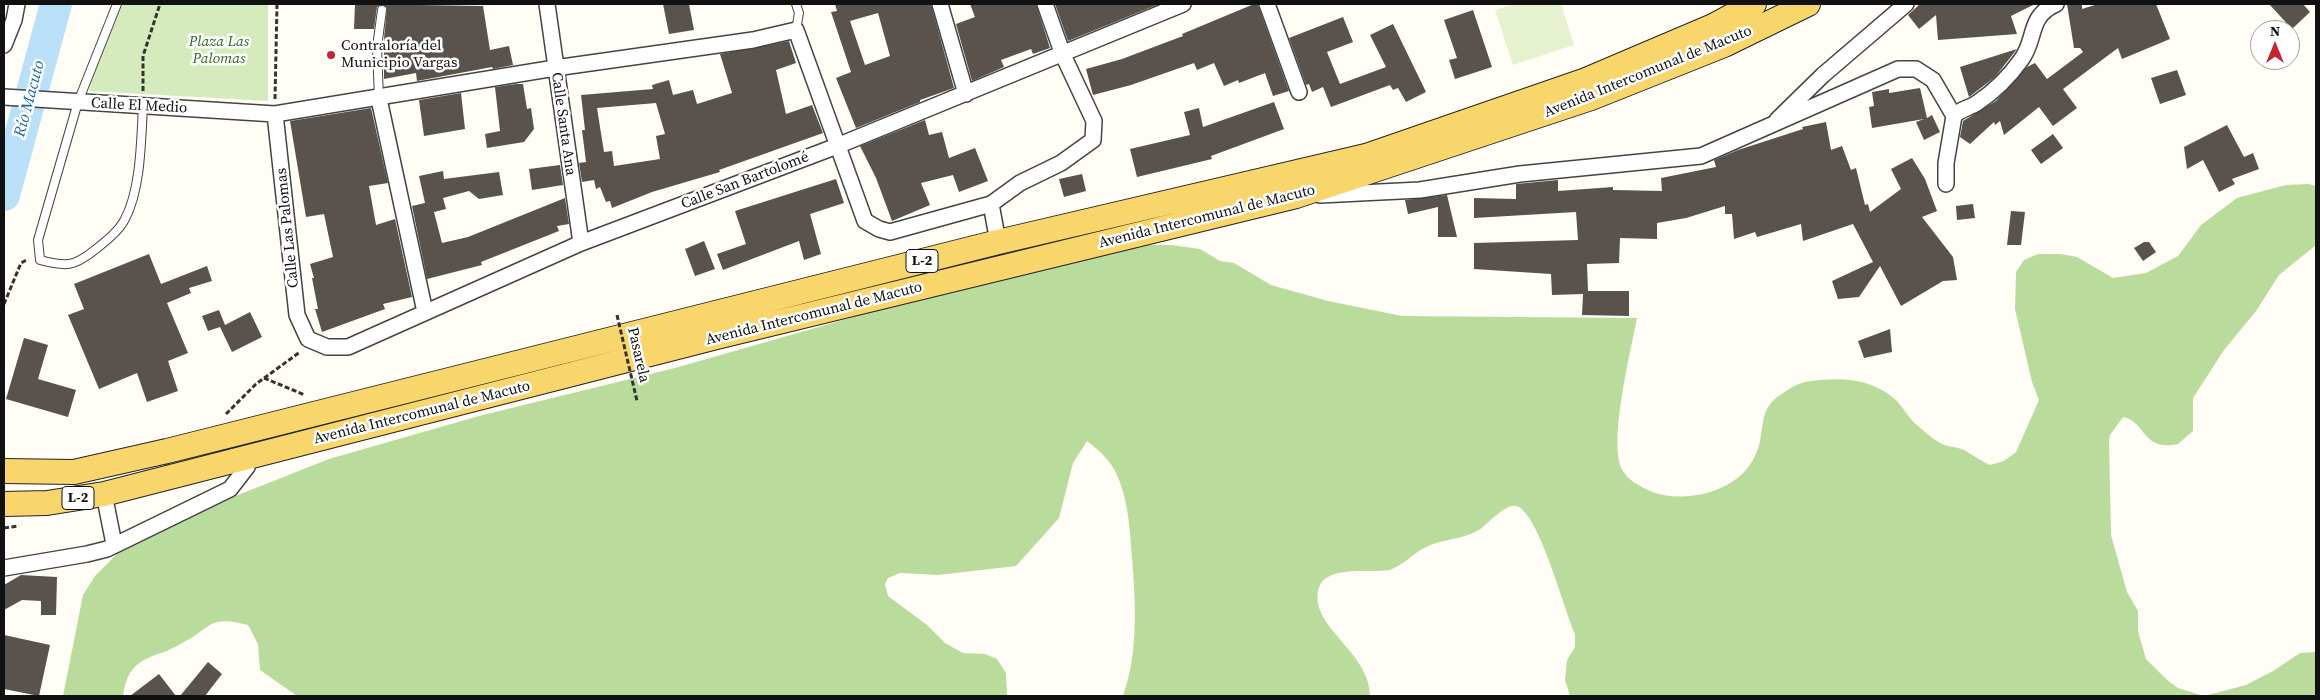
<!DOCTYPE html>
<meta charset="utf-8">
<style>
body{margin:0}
#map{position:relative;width:2320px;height:700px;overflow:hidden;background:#fffdf5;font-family:"Source Serif 4",serif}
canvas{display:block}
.frame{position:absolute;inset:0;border:5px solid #111;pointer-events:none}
.north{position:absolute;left:2250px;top:20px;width:50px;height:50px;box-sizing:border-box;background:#fff;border:1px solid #a0a0a0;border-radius:50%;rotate:0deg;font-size:14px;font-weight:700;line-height:20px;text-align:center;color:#111}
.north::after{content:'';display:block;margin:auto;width:18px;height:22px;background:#c4262e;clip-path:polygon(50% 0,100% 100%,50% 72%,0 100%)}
</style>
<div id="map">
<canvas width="2320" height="700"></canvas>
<div class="frame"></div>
<div class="north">N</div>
</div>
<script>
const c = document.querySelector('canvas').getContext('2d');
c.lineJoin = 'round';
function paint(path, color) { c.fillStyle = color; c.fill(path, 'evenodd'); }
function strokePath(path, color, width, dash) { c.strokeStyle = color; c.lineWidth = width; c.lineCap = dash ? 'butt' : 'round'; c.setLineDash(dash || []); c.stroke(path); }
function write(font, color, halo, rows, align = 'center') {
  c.font = font + ' "Source Serif 4",serif'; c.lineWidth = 5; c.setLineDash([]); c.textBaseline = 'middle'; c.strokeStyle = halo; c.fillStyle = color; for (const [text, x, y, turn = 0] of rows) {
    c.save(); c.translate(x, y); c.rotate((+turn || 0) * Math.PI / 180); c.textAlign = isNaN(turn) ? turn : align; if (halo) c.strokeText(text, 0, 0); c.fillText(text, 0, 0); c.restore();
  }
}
paint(new Path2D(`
 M113,4H268V101L89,91Z`), '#d5ebbd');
paint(new Path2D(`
 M2308,184L2316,186V245L2279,275L2256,311L2224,350L2193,398V431L2178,444C2142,452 2146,421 2123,417L2110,435L2109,442L2111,535L2127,592L2138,611V631L2146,659L2167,680L2178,688L2204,696L2246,685L2273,671L2300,653L2316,652V696H1570L1565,680L1567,660L1575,647V634C1563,606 1541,521 1519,507C1508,500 1488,524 1479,530C1464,539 1444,539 1428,546C1419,550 1411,557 1403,563C1399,565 1394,569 1389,570C1372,574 1323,563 1318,591C1311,628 1370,652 1370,696H1123C1140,648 1135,595 1131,545C1129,522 1127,497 1117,475C1111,461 1099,450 1087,441L1073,463L1059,518L1016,566L938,575L900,573L888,578L885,584L888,596L927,625L945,643L963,653L985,654L997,659L1006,673L1007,696H297L260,670L258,644L248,625C238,623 228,620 218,622C209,623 200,633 191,638C183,642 173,649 164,652C138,660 127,668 123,696H63L83,595L95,576L120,551L190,514L329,459L479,416L675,368L1050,261L1133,245H1171L1200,249L1220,261L1234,263L1271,285L1328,301L1402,316L1637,318C1631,351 1607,445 1623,471C1629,481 1640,486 1650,491C1684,505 1739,492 1755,456C1767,431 1755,410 1783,393C1792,387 1800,382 1811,381C1843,377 1871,378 1896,400C1904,408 1909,419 1918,426C1925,432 1934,440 1942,444C1949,447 1958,447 1964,450C1973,455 1981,461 1990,465L2004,461L2016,452L2039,400L2032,382L2015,309L2016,272L2024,260L2038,254H2061L2077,257L2113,278L2146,273L2178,256L2201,225L2237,198L2286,185Z`), '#b9dc9c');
paint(new Path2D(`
 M1515,4H1561L1574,45L1513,65L1495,10Z`), '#e6f2cf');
strokePath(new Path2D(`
 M4,195L56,4`), '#b9e0f7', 32);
paint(new Path2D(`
 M355,4L483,6L490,50L509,46L513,65L493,69L492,67L417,81L416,73L384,79V38L387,8L383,5L377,7L374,29H354Z
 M663,4H689L694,30L669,34Z
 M835,4H931L954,88L920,100V102L856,128L836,78L851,72L831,12L837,11ZM878,13L890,56L865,65L850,21Z
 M970,4H1036L1050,48L1033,54L1031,49L1001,60L1004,67L972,81L956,24L975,17Z
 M1055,4H1159L1068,41Z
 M1254,4L1258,5L1289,91L1273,96L1265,73L1239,83L1238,80L1224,86L1214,63L1197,70L1194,63L1131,85L1093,95L1086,69L1122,59L1183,36L1182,34Z
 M1920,4H2035L2011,16L2017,34L1938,40L1936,15L1919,29L1908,15Z
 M2067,4H2082V9L2098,4H2156L2170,39L2122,59L2118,48L2063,89L2077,108L2053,126L2039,107L2004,135L2000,121L1995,125L1994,122L1970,144L1960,137L1963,121L1996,101L2027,67L2035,63L2047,79L2083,52L2080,48H2074Z
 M2269,4H2303L2310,12L2292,29Z
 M1473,10L1492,67L1455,79L1449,60L1457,58L1444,20Z
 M1343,17L1353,42L1327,52L1340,84L1386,67L1370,35L1393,24L1426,92L1406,102L1398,88L1393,90L1390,85L1331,107L1323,87L1312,92L1309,84L1306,85L1289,38Z
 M789,41L796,63L776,70L786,114L812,105L823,133L719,170L720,172L652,192L612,208L610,201L606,202L600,187L596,189L594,180L582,182L579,163L586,162L582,130H585L581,95L653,89L652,85L669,80L673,95L693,90L697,104L732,93L720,54ZM656,103L665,134L656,136L660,159L614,166L612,151L604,152L597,108Z
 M2017,49L1995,77L1969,97L1960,67Z
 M2177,70L2186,95L2160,104L2151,78Z
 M516,84H523L527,109L531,108L534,129L524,142L487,148L485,134L500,131L495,87Z
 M1920,88L1927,118L1932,115L1940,132L1924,140L1916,122L1924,119L1872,128L1869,107L1874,106L1872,92L1889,89V93Z
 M461,93L465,129L424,136L419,100Z
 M1274,102L1284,129L1211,156L1212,159L1137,177L1130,149L1190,135L1184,112L1199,108L1203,127Z
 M371,108L388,183L369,186L376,225L395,219L412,297L383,304L385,309L322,332L315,309H318L312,278H314L310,264L333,257L324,214L306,217L290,121Z
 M925,120L929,135L942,132L949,158L975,148L988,181L959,192L953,175L921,183L930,205L892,221L876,178L860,146Z
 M1826,122L1831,150L1842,146L1851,170L1856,168L1865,205L1868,204L1870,212L1901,189L1891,169L1912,158L1925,179L1937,211L1922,217L1953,257L1957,280L1943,281L1901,306L1880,266L1859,297L1838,299L1832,281L1873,262L1853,224L1803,241L1801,224L1757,237L1755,232L1734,239L1732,214H1725V206L1686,218L1657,223V239L1620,238L1619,263L1587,264L1588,291H1629V316L1582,315L1583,294L1552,295L1551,274L1474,269V243L1578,240L1576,212L1474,218V198L1516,199V184L1558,180V191L1613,187V190L1662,191L1661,178L1716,167L1714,160L1738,150L1803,129L1802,127Z
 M2227,125L2244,157L2253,153L2259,169L2232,179L2235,184L2219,192L2203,160L2187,169L2184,147Z
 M2053,134L2063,148L2041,164L2031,150Z
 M560,165L563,185L532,190L529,169Z
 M443,171L444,179L499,172L503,195L479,199L469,191L443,198L446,209L434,212L442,243L468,237L565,198L569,224L557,226L559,231L481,262L482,265L427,279L412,206L425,203L419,176Z
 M1082,174L1086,191L1064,197L1059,179Z
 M836,179L844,203L810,214L821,254L804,260L799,241L723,270L717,254L746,244L735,211Z
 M1447,195L1457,237H1438V207L1408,214L1405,200Z
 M1973,204L1975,218L1957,220L1956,206Z
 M2011,211L2025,212L2021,245H2007Z
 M704,241L715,269L695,276L685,249Z
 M2144,242H2149L2156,252L2143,261L2134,248Z
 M149,254L161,284L207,266L212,281L189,288L191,293L167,303L188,353L168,361L178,391L147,402L137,373L99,389L68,315L84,309L74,284Z
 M219,310L225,325L250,312L262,337L232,352L220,327L208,331L202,316Z
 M1890,329L1892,352L1864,358L1858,341Z
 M24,338L48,345L38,379L76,390L68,417L6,399Z
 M21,575L57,577L56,615H41V601L22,600L4,610V585Z
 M4,635L50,645L39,696L4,689Z
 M208,662L222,674L205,696H180Z
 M159,674L176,696H130Z`), '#5a524d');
const lane = new Path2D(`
 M117,4L78,102L38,240L40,260C66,267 74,267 96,249C106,241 119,231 125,219C141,189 141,140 143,106
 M796,30L799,13L796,4
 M379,99L377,47L382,10`);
const street = new Path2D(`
 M547,4L581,243
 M940,4L966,94
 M1267,4L1299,92
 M4,45L14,20L17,4
 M4,97L275,114L555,68L753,40L796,30L865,221L879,229L890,232L991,204L1020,183L1061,163L1093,140L1094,121L1063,55L1045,4
 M379,99L425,312
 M275,114L297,315L308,339L327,347H348L581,243L837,146L1183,4
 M1777,120L1823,75L1906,4
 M1946,184V163L1954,116C1960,109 1970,108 1977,103C1995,91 2009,77 2021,60C2037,39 2027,17 2056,4
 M1320,195L1420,190L1520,174L1701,156L1898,69H1916L1933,80L1954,116
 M991,204L998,242
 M104,494L114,544
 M4,568L87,554L107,549L230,489L247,467L250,457`);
const primary = new Path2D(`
 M4,471L74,472L167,451L998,242L1366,156L1586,80L1713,26L1754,4
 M4,504L47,503L104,494L717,337L1296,196L1591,98L1724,45L1808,4`);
strokePath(lane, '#444', 10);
strokePath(street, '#444', 18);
strokePath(primary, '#222', 26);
strokePath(new Path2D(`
 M143,91V56L160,4
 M275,99L277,4
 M4,304L21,263L28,259
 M264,378L305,395
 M226,414L256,384L300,352
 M4,528L19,526`), '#333', 3, [5, 2.5]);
strokePath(lane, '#fff', 8);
strokePath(street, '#fff', 15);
strokePath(primary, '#f9d66b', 24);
strokePath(new Path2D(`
 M617,315L637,401`), '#333', 3, [5, 2.5]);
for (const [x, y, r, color] of [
 [331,55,5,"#c4262e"]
]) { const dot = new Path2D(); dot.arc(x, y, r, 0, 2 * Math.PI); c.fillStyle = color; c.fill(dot); strokePath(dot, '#fff', 2); }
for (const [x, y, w] of [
 [922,261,32],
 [78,498,32]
]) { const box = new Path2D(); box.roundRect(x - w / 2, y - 11.5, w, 23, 4); c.fillStyle = '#fff'; c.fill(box); strokePath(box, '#111', 1); }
write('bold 14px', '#111', null, [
 ["L-2",922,261],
 ["L-2",78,498]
]);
write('italic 15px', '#2f6b1f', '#fff', [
 ["Plaza Las",219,42],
 ["Palomas",219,59]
]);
write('15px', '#111', '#fff', [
 ["Contraloría del",341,46],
 ["Municipio Vargas",341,63]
], 'left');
write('15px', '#111', '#fff', [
 ["Avenida Intercomunal de Macuto",1648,72,-22],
 ["Calle El Medio",139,106,3],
 ["Calle Santa Ana",563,124,82],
 ["Calle San Bartolomé",745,181,-21],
 ["Avenida Intercomunal de Macuto",1207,217,-14],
 ["Calle Las Palomas",288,228,-96],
 ["Avenida Intercomunal de Macuto",814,314,-14],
 ["Pasarela",638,355,77],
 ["Avenida Intercomunal de Macuto",422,413,-14]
]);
write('italic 16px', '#1768a6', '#fff', [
 ["Río Macuto",30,99,-75]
]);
</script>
